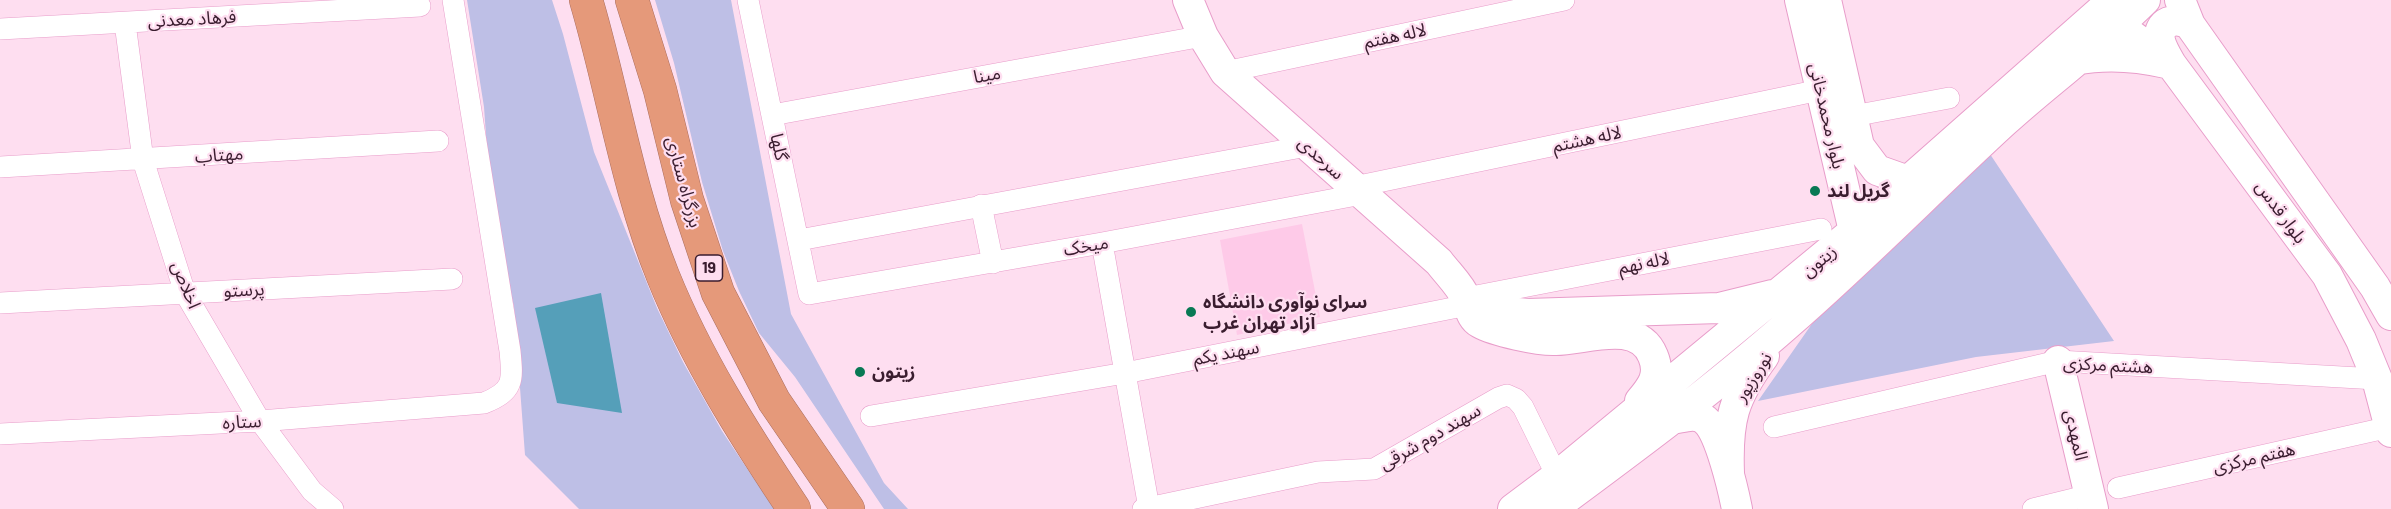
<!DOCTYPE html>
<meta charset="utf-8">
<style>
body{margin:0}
canvas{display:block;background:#fedef0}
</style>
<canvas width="2391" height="509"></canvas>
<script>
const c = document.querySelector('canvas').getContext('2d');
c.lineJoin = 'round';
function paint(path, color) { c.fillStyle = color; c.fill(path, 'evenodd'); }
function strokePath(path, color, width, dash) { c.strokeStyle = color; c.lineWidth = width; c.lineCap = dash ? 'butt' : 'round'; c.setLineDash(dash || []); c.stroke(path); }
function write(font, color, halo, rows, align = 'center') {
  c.font = font + ' Barlow,"Noto Sans Arabic",sans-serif'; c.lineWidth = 4.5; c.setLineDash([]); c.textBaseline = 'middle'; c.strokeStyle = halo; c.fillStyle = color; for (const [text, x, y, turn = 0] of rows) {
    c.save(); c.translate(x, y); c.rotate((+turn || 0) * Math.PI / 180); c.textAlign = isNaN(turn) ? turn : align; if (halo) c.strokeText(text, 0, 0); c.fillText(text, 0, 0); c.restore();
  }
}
paint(new Path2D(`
 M1302,224L1320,317L1237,335L1220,240Z`), '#fecae8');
paint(new Path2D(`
 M467,0H552L563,34L594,152L657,308L683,362L722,431L774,509H579L525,455L514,307L491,206L484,107Z
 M655,0H731L791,314L884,483L908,509H884L795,377L759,333L739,291L723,251L702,182L674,63Z
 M1990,154L2114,341L1976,357L1758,401L1816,318Z`), '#bebfe6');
paint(new Path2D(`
 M601,293L622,413L557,403L535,308Z`), '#559fb9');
const street = new Path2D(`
 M748,0L809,294L1102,243L1362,194
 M125,23L143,160L185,293L260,421L312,491L333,509
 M0,29L420,6
 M1225,72L1564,0
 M772,115L1203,36
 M1853,116L1949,98
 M0,167L438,141
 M1354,187L1820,90
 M981,205L993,263
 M799,240L1307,146
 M1102,243L1149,508
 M1466,298L1821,229
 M0,303L452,279
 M871,416L1125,373L1468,305
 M1774,427L2058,361L2377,379
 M0,434L260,421L484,403C514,391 513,381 510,351L453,0
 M2118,488L2390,427
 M1143,509L1318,472L1374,469L1498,398L1507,395L1516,399L1523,407L1557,476
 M2033,509L2090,495`);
const secondary = new Path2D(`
 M1188,0L1203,36L1225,72L1439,262C1448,274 1461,286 1466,299C1470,308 1471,318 1480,323C1494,331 1539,341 1556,340C1585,340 1638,318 1653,356C1661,375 1652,387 1640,401
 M1800,0L1854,231
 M1826,0L1859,146L1877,170L1908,181
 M2180,0L2190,25L2375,287L2391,315
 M2107,12L2119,26L2171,64L2327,275L2361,340L2377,379L2391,432
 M2075,60C2106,54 2135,56 2166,63
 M2171,64C2167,57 2162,49 2160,41C2157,21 2176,16 2190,25
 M1485,310L1528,314L1719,308L1772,295
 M2058,361L2093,509
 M1673,419C1684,417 1696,412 1705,420C1720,432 1733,489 1737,509
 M1729,473C1727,420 1733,398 1764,356
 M1513,509L1557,476L1854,231L1908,181L2113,0
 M1552,509C1633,449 1713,390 1788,324C1863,259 1932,188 2004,122C2050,80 2101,44 2145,0`);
const highway = new Path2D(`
 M586,0C613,91 627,187 663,276C697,360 744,434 794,509
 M632,0L660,90L687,200L718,293L774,401L848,509`);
strokePath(street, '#e89dca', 22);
strokePath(secondary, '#e89dca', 32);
strokePath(highway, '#a96e60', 34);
strokePath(street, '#fff', 21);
strokePath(secondary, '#fff', 30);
strokePath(highway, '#e5997a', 33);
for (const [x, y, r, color] of [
 [1815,191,6,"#087954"],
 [1191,312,6,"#087954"],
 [860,372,6,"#087954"]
]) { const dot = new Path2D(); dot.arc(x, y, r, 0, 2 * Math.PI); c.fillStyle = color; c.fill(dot); strokePath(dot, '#fedef0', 2); }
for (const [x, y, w] of [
 [709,268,27]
]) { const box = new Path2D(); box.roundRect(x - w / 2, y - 13, w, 26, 4.5); c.fillStyle = '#fedef0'; c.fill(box); strokePath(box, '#3a1d2f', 1.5); }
write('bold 16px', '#3a1d2f', null, [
 ["19",709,268]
]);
write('18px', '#3a1d2f', '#fedef0', [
 ["فرهاد معدنی",192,19,-3],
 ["لاله هفتم",1395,36,-12],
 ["مینا",987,75,-10],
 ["بلوار محمدخانی",1827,116,77],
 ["لاله هشتم",1587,139,-12],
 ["گلها",779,147,78],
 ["مهتاب",219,155,-4],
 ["سرحدی",1321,158,42],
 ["بزرگراه ستاری",684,182,75],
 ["بلوار قدس",2281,212,54],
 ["میخک",1086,246,-10],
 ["زیتون",1819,261,-40],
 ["لاله نهم",1644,263,-11],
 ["اخلاص",186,285,68],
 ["پرستو",244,290,-3],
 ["سهند يكم",1226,353,-11],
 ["هشتم مرکزی",2108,365,3],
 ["نوروزپور",1753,377,-58],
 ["ستاره",242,422,-3],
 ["المهدی",2076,435,77],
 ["سهند دوم شرقی",1430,437,-30],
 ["هفتم مرکزی",2254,458,-13]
]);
write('bold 18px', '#3a1d2f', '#fedef0', [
 ["گریل لند",1827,191],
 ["سرای نوآوری دانشگاه",1203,302],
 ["آزاد تهران غرب",1203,323],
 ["زیتون",872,372]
], 'left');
</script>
